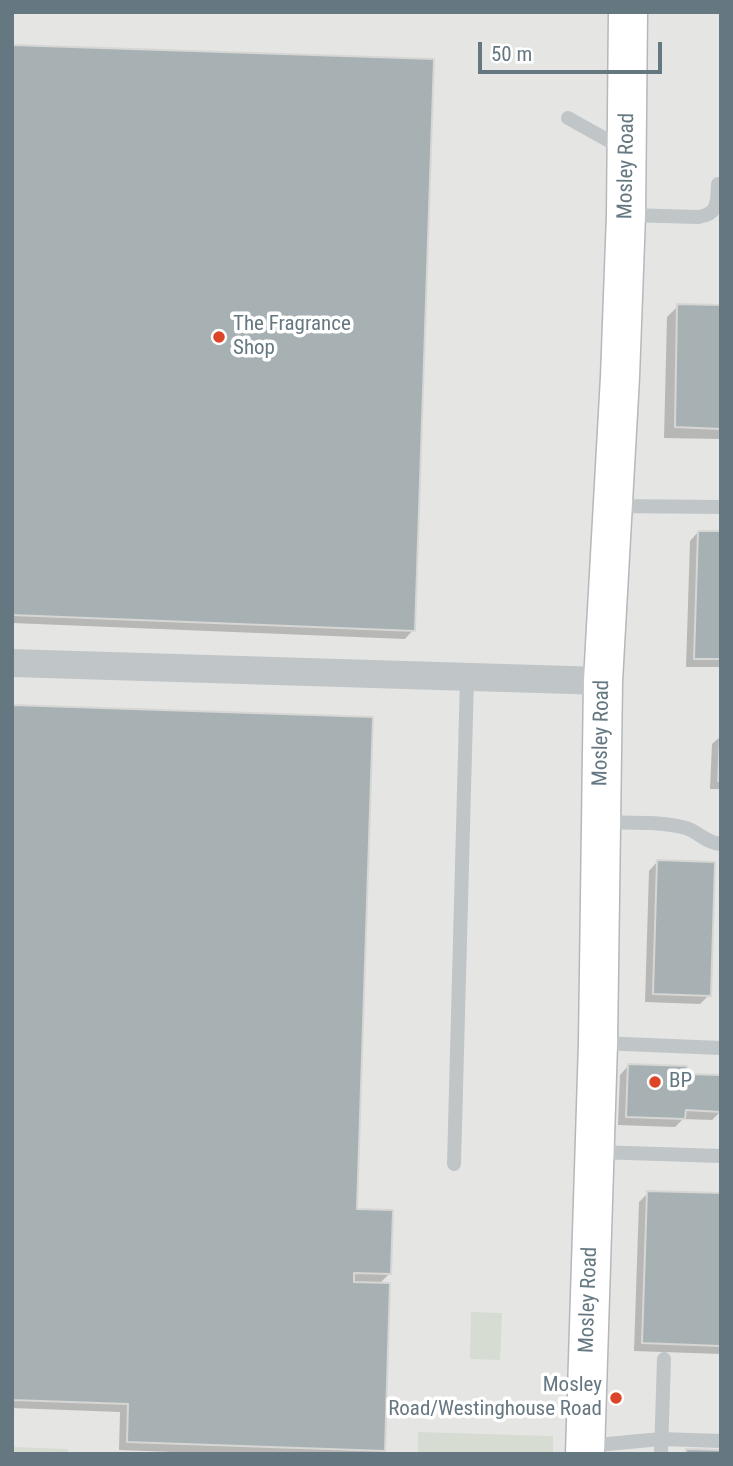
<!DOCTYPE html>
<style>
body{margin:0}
#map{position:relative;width:733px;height:1466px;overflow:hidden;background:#f5f5f1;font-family:"Roboto Condensed",sans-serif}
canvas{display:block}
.frame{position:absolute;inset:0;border:14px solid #657781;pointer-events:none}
.scale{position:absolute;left:478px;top:42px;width:184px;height:32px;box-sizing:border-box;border:4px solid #657781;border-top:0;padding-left:9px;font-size:21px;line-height:24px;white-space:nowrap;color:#657781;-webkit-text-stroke:5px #fff;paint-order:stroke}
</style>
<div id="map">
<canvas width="733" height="1466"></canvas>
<div class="frame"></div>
<div class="scale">50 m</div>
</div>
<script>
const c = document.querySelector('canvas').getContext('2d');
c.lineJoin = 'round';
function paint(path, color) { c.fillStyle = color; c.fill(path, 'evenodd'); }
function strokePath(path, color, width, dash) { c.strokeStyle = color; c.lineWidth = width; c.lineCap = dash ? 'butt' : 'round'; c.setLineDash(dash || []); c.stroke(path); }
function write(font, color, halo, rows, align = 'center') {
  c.font = font + ' "Roboto Condensed",sans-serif'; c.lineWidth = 7; c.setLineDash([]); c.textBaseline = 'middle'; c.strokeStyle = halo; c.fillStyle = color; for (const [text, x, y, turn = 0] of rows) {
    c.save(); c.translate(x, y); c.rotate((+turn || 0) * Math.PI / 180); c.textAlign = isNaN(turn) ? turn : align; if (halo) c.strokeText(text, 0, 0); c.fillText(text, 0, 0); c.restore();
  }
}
paint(new Path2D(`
 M12,12H721V1454H12Z`), '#e5e6e4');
paint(new Path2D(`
 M471,1312L502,1313L500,1360L470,1359Z
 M418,1432L553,1436V1454H418Z
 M12,1447L68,1449V1454H12Z`), '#d6dcd2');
paint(new Path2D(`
 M12,46L413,630L405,639L12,623Z
 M678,306L721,307V439L664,438L667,317Z
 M698,532L721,533V667H686L690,541Z
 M12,707L355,1211L389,1274L378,1285L383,1450L379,1454H225L119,1450L120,1412L12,1408Z
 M721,736V789H710L712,744Z
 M657,862L709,995L700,1004L645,1002L649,871Z
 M628,1066L685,1076L721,1111L712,1120L683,1119L675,1127L618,1125L620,1075Z
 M648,1193L721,1195V1354L634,1351L639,1202Z`), '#0003');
const building = new Path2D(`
 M12,45L434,59L415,631L12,615Z
 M677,304L721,305V429L675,427Z
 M698,531H721V659H694Z
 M12,705L373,717L357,1209L393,1210L391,1274L354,1273V1282L390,1283L385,1451L127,1442L128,1404L12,1400Z
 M720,734H721V781H718Z
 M657,860L715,862L711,996L653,994Z
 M628,1064L687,1066V1074L721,1075V1112L686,1110L685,1119L626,1117Z
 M647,1191L721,1193V1346L642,1343Z
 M686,1449L721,1450V1454H686Z`);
paint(building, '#a7b0b3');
strokePath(building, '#d6d6d4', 2);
const primary = new Path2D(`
 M585,1454L598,1043L603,681L620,377L626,215L628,12`);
strokePath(primary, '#b3b8bb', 41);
strokePath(new Path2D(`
 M568,118L620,147
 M628,215L698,217C719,214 717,202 718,184H721
 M613,506L721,507
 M602,822C629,823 659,821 686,828C699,832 704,842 721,844
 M600,1043L721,1048
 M596,1152L721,1156
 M454,1164L467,678
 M586,1446L661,1439L721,1441
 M661,1454L664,1359`), '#c0c5c7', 14);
strokePath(new Path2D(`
 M12,663L603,681`), '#c0c5c7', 28);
strokePath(primary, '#fff', 38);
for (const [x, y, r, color] of [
 [219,337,7,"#dd4529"],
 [655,1082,7,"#dd4529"],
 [616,1398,7,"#dd4529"]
]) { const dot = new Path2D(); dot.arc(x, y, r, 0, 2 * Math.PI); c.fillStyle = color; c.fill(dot); strokePath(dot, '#fff', 2.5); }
write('21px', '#657781', '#fff', [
 ["Mosley Road",627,166,-89],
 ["Mosley Road",602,733,-89],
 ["Mosley Road",589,1300,-88]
]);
write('21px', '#657781', '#fff', [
 ["The Fragrance",233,325],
 ["Shop",233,349],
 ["BP",669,1082],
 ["Mosley",602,1386,"right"],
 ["Road/Westinghouse Road",602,1410,"right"]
], 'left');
</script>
